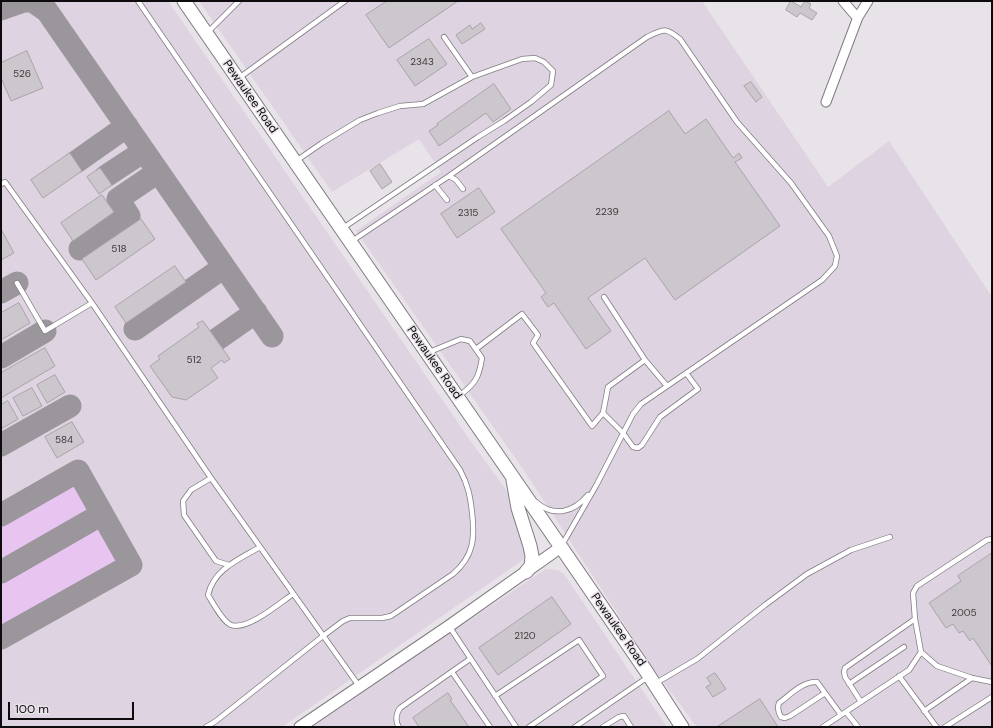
<!DOCTYPE html>
<style>
body{margin:0}
#map{position:relative;width:993px;height:728px;overflow:hidden;background:#e8e2e9;font-family:"DM Sans",sans-serif}
canvas{display:block}
.frame{position:absolute;inset:0;border:2px solid #0d0b0d;pointer-events:none}
.scale{position:absolute;left:8px;top:702px;width:126px;height:18px;box-sizing:border-box;border:2px solid #0d0b0d;border-top:0;padding-left:5px;font-size:12px;line-height:14px;white-space:nowrap;color:#0d0b0d;-webkit-text-stroke:3px #e8e2e9;paint-order:stroke}
</style>
<div id="map">
<canvas width="993" height="728"></canvas>
<div class="frame"></div>
<div class="scale">100 m</div>
</div>
<script>
const c = document.querySelector('canvas').getContext('2d');
c.lineJoin = 'round';
function paint(path, color) { c.fillStyle = color; c.fill(path, 'evenodd'); }
function strokePath(path, color, width, dash) { c.strokeStyle = color; c.lineWidth = width; c.lineCap = dash ? 'butt' : 'round'; c.setLineDash(dash || []); c.stroke(path); }
function write(font, color, halo, rows, align = 'center') {
  c.font = font + ' "DM Sans",sans-serif'; c.lineWidth = 3; c.setLineDash([]); c.textBaseline = 'middle'; c.strokeStyle = halo; c.fillStyle = color; for (const [text, x, y, turn = 0] of rows) {
    c.save(); c.translate(x, y); c.rotate((+turn || 0) * Math.PI / 180); c.textAlign = isNaN(turn) ? turn : align; if (halo) c.strokeText(text, 0, 0); c.fillText(text, 0, 0); c.restore();
  }
}
paint(new Path2D(`
 M1,1H168L472,443L507,491L523,535L526,548L523,560L282,727H1Z
 M199,1H702L828,187L889,141L992,297V727H697L655,671L525,472L356,231L441,172L419,139L332,192Z
 M546,569L558,570L564,574L667,727H307L458,628L535,576Z`), '#ded4e1');
paint(new Path2D(`
 M70,480C73,481 74,480 77,482C83,485 94,506 91,513L1,566V520Z
 M95,524C108,524 114,543 120,553C121,559 119,561 115,565L1,631V578Z`), '#e8c4f1');
strokePath(new Path2D(`
 M28,1L34,2L47,11L272,336
 M1,9L24,1
 M76,162L127,126
 M106,176L144,151
 M80,249L129,216L118,199L158,172
 M1,292L17,283
 M135,329L224,267
 M216,340L256,312
 M1,357L45,331
 M1,445L70,406
 M1,515L78,471L131,565L1,638
 M1,572L102,514`), '#9b969c', 23);
const building = new Path2D(`
 M387,1H458L389,48L366,15Z
 M791,1L801,7L805,1L811,4L809,8L817,13L812,20L800,13L797,17L786,10Z
 M481,23L485,29L462,44L456,35L470,25L472,29Z
 M429,39L447,64L415,86L397,60Z
 M27,51L43,88L11,101L1,78V63Z
 M751,82L762,97L756,102L744,86Z
 M494,84L511,109L493,122L486,113L439,146L429,131L438,125L437,124Z
 M669,111L685,134L706,119L733,158L739,153L742,158L735,162L780,226L675,300L645,258L588,298L611,331L586,349L554,303L548,307L541,297L546,293L501,229Z
 M70,153L82,171L43,198L31,180Z
 M380,164L392,182L382,189L370,171Z
 M100,168L112,185L99,194L87,177Z
 M479,188L495,212L457,238L441,214Z
 M102,195L114,212L73,241L61,223Z
 M141,219L155,239L96,280L82,259Z
 M1,229L14,253L1,260Z
 M175,266L186,282L126,323L115,307Z
 M19,303L30,323L1,340V313Z
 M203,321L230,359L224,363L222,360L211,368L218,378L186,400L172,397L150,366L160,359L158,356L199,327L197,324Z
 M45,348L55,366L1,398V373Z
 M55,375L65,392L47,403L37,385Z
 M32,388L42,406L23,416L13,398Z
 M8,401L18,419L1,429V405Z
 M72,422L84,442L57,458L45,437Z
 M992,553V666L973,638L970,641L963,631L959,633L953,624L946,628L929,603L961,581L958,576Z
 M552,597L571,624L498,675L479,648Z
 M715,673L726,689L713,697L706,687L711,684L707,678Z
 M448,693L452,699L450,700L469,727H419L413,718Z
 M760,699L778,727H717Z`);
paint(building, '#ccc6cd');
strokePath(building, '#a9a3aa', 1);
const service = new Path2D(`
 M138,1L460,470C468,485 470,495 472,512C475,538 474,556 453,574L391,616L382,618H350L343,621L323,636L216,721L206,727
 M208,32L239,1
 M444,37L472,77
 M239,78L345,1
 M296,161L322,143L360,120L378,113L400,106L423,104L472,77L522,59L535,58L544,62L553,71L551,85L531,102L504,121L478,137L343,228
 M449,176L647,37C664,29 665,27 680,39L737,122L791,183L829,236L837,256L835,266L822,280L641,404L633,414L597,484L562,545
 M1,184L5,182L92,303L211,478L359,686
 M435,185L447,200
 M352,241L449,176L456,180L463,189
 M17,283L45,331L92,303
 M604,297L645,360
 M476,349L522,314L538,335L533,343L592,426L603,413L623,433L633,447L638,448L642,445L660,417L698,389L686,373
 M427,353L461,339L470,341L482,358C479,378 475,384 459,396
 M603,413L608,387L645,360L667,386
 M211,478L191,490L183,501L184,515L216,561L229,565
 M536,502C554,518 574,512 588,495
 M260,547C238,560 214,569 208,595C213,603 223,622 231,625C247,631 280,603 293,594
 M449,626L516,727
 M921,652L937,666L972,678L992,682
 M452,672L490,727
 M899,676L935,725L937,727
 M656,683L697,659L765,605L807,574L851,550L890,537
 M849,684L904,647
 M825,693L790,716L785,718L781,717C778,712 777,708 779,703C790,695 803,681 817,682L841,715
 M495,696L579,640L603,676L529,727
 M861,702L845,677L844,672L845,668L915,619
 M924,711L972,678
 M846,712L858,727
 M399,727C395,722 396,713 400,708L470,659
 M575,727L648,677
 M603,727L619,717L624,716L631,727
 M823,727L909,670L921,652L915,619L913,593L917,586L987,540L992,539
 M945,727L992,697`);
const minor = new Path2D(`
 M843,1L855,15L858,17
 M826,102L858,17L868,1`);
const tertiary = new Path2D(`
 M300,727L449,626L561,547`);
const secondary = new Path2D(`
 M184,1L561,547L646,671L682,727
 M513,480L518,508L530,546L532,556L531,566L526,572`);
strokePath(service, '#807b81', 6);
strokePath(minor, '#807b81', 11);
strokePath(tertiary, '#807b81', 13);
strokePath(secondary, '#807b81', 15);
strokePath(service, '#fff', 4.5);
strokePath(minor, '#fff', 9);
strokePath(tertiary, '#fff', 11);
strokePath(secondary, '#fff', 13);
write('10px', '#3d3a3d', null, [
 ["2343",422,62],
 ["526",22,74],
 ["2239",607,212],
 ["2315",468,213],
 ["518",119,249],
 ["512",194,360],
 ["584",64,440],
 ["2005",964,613],
 ["2120",525,636]
]);
write('12px', '#0d0b0d', '#e8e2e9', [
 ["Pewaukee Road",250,97,55],
 ["Pewaukee Road",434,363,55],
 ["Pewaukee Road",618,630,55]
]);
</script>
